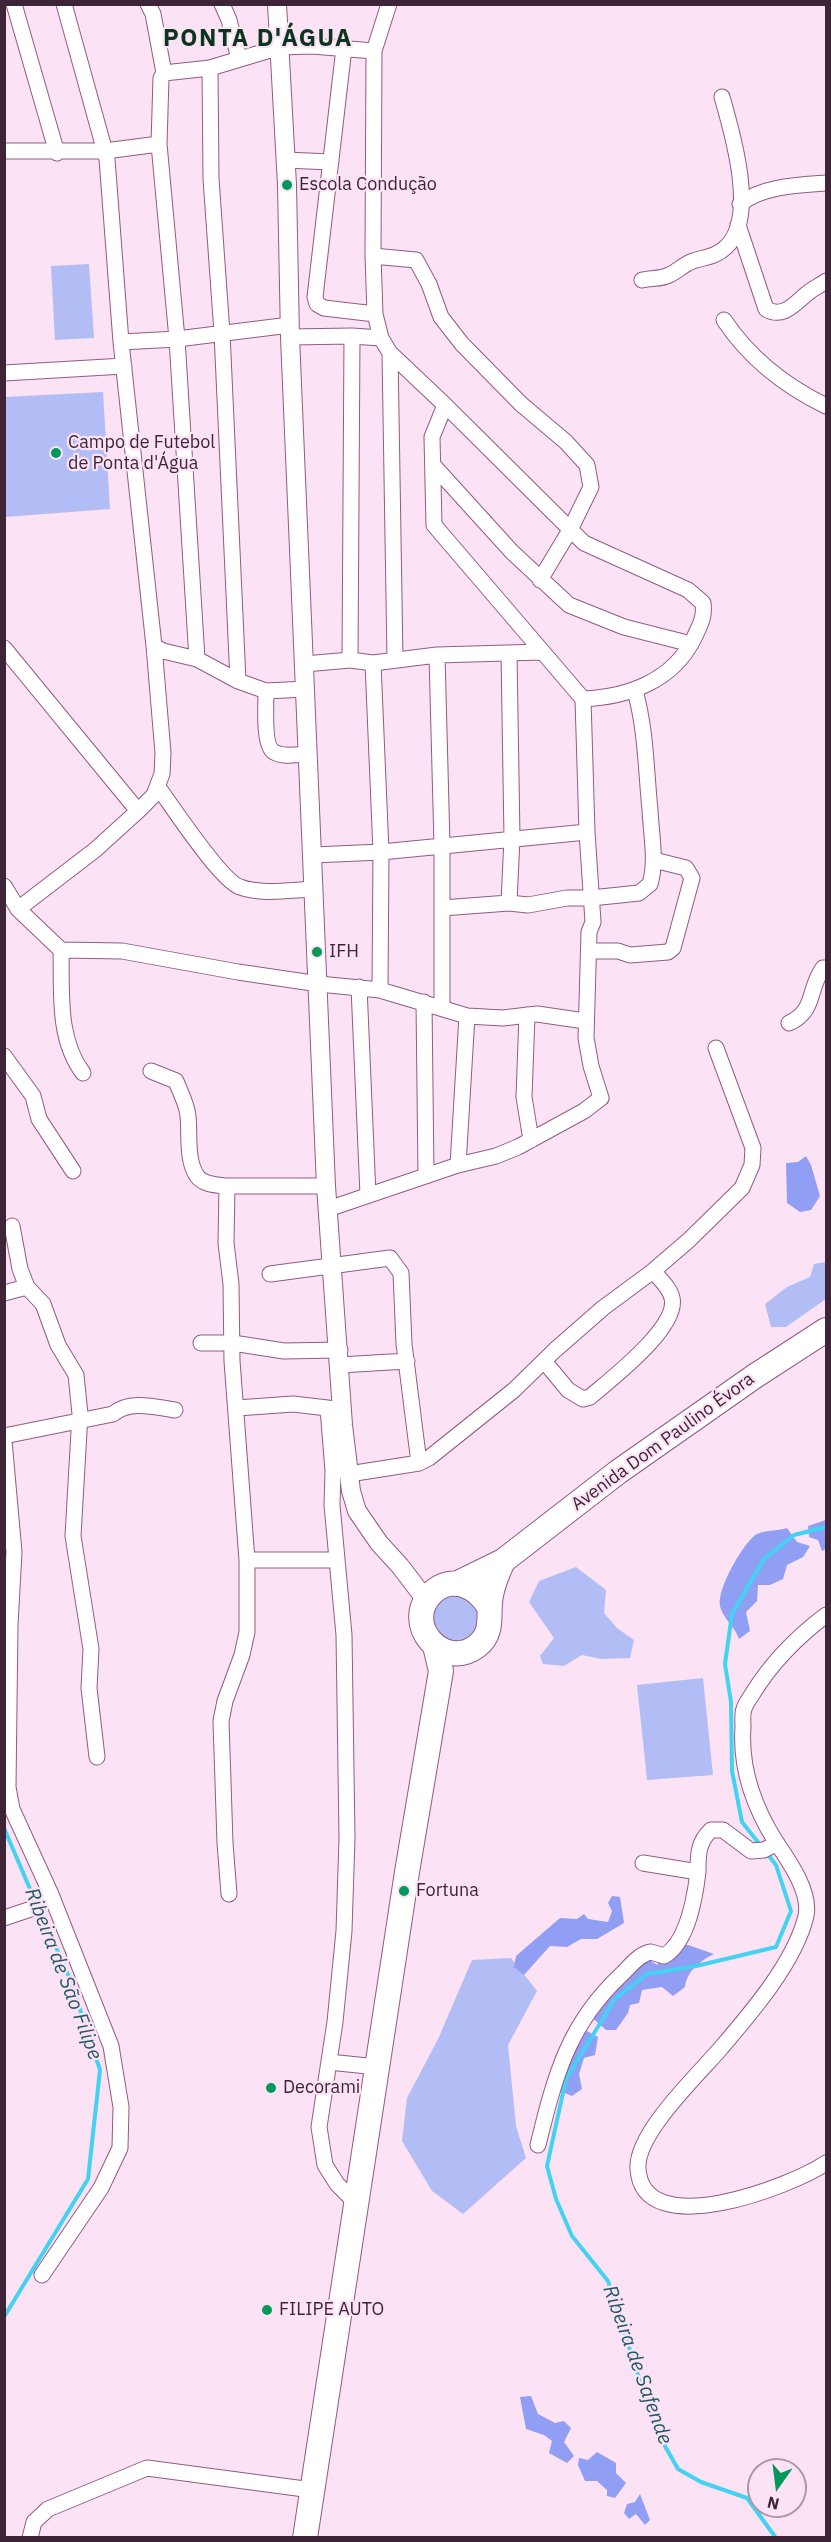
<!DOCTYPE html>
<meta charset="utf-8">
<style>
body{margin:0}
#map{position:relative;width:831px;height:2542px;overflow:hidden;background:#fce2f5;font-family:"IBM Plex Sans",sans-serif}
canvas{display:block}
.frame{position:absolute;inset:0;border:6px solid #3d2537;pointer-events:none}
.north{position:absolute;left:747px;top:2458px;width:60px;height:60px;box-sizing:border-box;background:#fce2f5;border:2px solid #b096a9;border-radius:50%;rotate:194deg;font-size:16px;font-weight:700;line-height:24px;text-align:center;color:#3d2537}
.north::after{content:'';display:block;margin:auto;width:21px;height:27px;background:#02985a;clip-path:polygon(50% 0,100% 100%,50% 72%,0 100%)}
</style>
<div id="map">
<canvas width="831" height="2542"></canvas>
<div class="frame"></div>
<div class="north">N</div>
</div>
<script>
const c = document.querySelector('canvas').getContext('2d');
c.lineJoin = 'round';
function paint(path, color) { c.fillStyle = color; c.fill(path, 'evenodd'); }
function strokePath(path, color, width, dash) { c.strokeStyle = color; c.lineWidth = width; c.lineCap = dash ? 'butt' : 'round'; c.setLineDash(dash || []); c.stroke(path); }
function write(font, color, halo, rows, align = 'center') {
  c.font = font + ' "IBM Plex Sans",sans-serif'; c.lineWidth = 4.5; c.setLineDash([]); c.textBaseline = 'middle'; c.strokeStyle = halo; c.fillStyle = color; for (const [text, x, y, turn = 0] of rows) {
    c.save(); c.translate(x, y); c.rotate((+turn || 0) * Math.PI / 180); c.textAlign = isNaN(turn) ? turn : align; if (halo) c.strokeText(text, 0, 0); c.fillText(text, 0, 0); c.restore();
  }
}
paint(new Path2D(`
 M89,264L94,338L55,340L51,266Z
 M103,392L110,509L5,517V397Z
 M826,1262V1299L786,1327H771L765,1304L787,1287L810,1277L814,1264Z
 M576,1567L606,1590L604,1613L617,1628L634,1640L630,1658L601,1659L582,1655L564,1666L543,1664L540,1656L554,1638L529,1602L539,1581Z
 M449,1590L479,1602L477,1634L461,1643L435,1635L430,1608Z
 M703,1678L713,1775L647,1780L637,1685Z
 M511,1958L537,1991L508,2045L516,2126L526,2158L463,2214L432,2191L402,2141L407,2098L438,2039L472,1960Z`), '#b2bdf5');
paint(new Path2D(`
 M806,1156L811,1165L820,1196L811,1210L800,1212L787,1203L786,1163L798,1162Z
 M826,1520V1549L822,1551L818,1540L809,1537L808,1526Z
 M787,1528L797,1542L810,1546L803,1557L787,1565L783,1579L770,1585H758L757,1601L746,1612L750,1631L739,1639C735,1627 722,1617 720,1606C717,1588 742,1546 755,1535C762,1530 779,1531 787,1528Z
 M612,1896L620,1897L624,1923L597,1939H581L567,1947L550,1946L524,1975L514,1967L516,1956L560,1918L577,1919L584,1914L588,1919L608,1922L612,1911L608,1903Z
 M675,1944L688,1945L714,1954C700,1961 687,1971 685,1987L673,1996L662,1987L642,1990L639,2003L630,2005L628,2013L616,2030H606L589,2015L611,1990L648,1959L657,1965L662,1955Z
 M587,2031L598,2037L595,2055L584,2058L579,2074L582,2089L572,2096L560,2091L573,2036Z
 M531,2396L538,2414L555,2423L564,2421L571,2428L564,2442L574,2456L567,2463L549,2453L552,2441L544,2435L526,2429L520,2397Z
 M597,2452L616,2463V2473L626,2483L615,2498L607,2496V2490L597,2481H585L578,2465L579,2458L588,2460Z
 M640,2494L650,2520L645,2525L636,2514L629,2519L624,2513L627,2504L635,2502Z`), '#909ef4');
strokePath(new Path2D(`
 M4,1828L36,1903
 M761,1846L742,1822L732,1771L731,1702L725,1664L732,1614L764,1559L794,1535L826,1527
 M766,1852L776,1865L791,1911L776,1947L696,1966L647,1974L615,1999L566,2079L547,2166L556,2199L572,2236L608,2281L644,2394L661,2439L678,2469L701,2482L747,2498L776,2538
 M4,2317L88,2179L100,2070L70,1979L39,1909`), '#43d2f2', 4);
const minor = new Path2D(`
 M14,4L57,153
 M148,4L153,14L164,73
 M222,4L229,20L239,59
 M344,48L315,297L317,304L324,308L375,314
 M210,68L211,179L222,333L238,681L197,659L177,339L290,325
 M4,151H105L159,144
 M285,160L331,162
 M740,204C762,186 799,185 826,183
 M738,225L766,309C784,320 797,301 809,292C814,288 821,285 826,281
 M373,256L416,260L429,284L441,317L462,344L521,404L566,442L587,465L591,487L570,530L540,580
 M642,280C651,278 662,279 669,275C678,271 684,264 693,261C705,257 716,257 726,247C758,218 732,132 722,97
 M724,320C750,359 785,386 826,406
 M290,337L352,336L381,338L390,353L445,405L432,437L434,525L583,699L587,832L381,852L314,855
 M381,338L375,314L373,256L374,51L389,4
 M121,342L177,339L159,144L161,78L164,73L210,68L280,47L312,46L374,51
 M390,353L395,659
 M4,373L124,366
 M445,405L584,543L688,590L703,603C705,617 700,625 694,638C673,681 628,697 583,699
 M433,465L512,552L569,605L624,627L691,644
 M154,646L163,651L197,659
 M4,648L138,811
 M509,653L512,838L509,903
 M437,655L542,652
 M350,660L352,336
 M373,663L381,852L380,990
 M305,664L350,660L373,663L437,655L442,845V1007
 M238,681L266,691L306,689
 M266,691C266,704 263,746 274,752C284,758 298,754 308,754
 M158,787C172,806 221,881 240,887C262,895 290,890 314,889
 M4,886L18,909L61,950
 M442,908L509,903L528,905L567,898H591L639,893L650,884C657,861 651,834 650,810C646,771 646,729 635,691
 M18,909L95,850L138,811L154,795L162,774L163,753L154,646L121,342L107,159L64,4
 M61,950L122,951L238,972L319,984L380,990L467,1016L503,1018L537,1014L585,1021
 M61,950C62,991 57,1039 83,1073
 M589,951H618L630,955L668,952L673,948L692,878L686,868L654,860
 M359,987L368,1195
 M424,1002L426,1176
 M527,1015L524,1097L531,1140
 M789,1023C816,1011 808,988 823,968H826
 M4,1056L33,1096L39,1119L73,1171
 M151,1071L176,1081C180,1092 187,1104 188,1116C190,1134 186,1160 197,1176C203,1185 217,1185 227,1186H326
 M458,1165L467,1016
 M227,1186L226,1243L231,1284L232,1361L247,1560V1632L242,1655L225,1701L221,1721L225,1843L229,1894
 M328,1209L458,1165L496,1156L518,1147L584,1111L601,1098L591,1066L586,1038L589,932L593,922L587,832
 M12,1226L20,1269L27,1287L43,1304L58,1345L76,1375L80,1414L73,1536L91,1649L89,1688L97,1757
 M270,1274L390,1258L401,1273L404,1344L419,1463
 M4,1293L27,1287
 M201,1343H233L284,1351L340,1350
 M544,1361L568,1390L583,1399L590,1397C611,1379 679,1327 672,1298C670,1288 659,1278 653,1271
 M340,1365L407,1361
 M237,1408L293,1404L336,1409
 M328,1408L333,1471L332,1505L344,1635L347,1838L344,1931L335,2022L319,2127L325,2165L337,2184L356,2203
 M4,1436L113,1414C130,1400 154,1407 175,1410
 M4,1441L14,1552L10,1625L8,1787L12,1809L50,1892L37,1907L4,1918
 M349,1474L419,1463L429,1458L514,1390L555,1350L603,1308L653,1271L689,1240L742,1188L752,1165L753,1148L716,1048
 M247,1560H337
 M826,1615C797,1637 772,1662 753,1693C750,1698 745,1704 744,1709C742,1714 743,1722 743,1727C740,1768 754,1807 776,1842C789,1861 811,1892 806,1916C795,1962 751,2013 721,2048C698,2075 635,2134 638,2169C643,2244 792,2186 826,2163
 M643,1863L698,1872C698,1855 698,1842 711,1830H723L751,1851L764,1850L777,1843
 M329,2062L377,2067
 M538,2145C555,2076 568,2024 622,1974C630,1966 639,1954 651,1952L664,1956C688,1942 695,1897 698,1872
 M42,2275L101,2188L120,2148L121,2107L111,2046L50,1892
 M30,2538L34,2522L48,2509L147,2468L312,2490`);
const tertiary = new Path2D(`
 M277,4L287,185L290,337L326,1186L343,1425L351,1491L357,1511L379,1543L400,1566L426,1600`);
const primary = new Path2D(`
 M456,1584L503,1561L618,1472L755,1376L826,1330
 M489,1607C477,1586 452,1574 432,1593C401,1623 443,1672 477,1646C495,1632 487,1614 491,1595C493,1583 498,1572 503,1561
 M305,2538L407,1872L441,1671L435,1646`);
strokePath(minor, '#925a84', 17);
strokePath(tertiary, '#925a84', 20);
strokePath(primary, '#925a84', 26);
strokePath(minor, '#fff', 15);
strokePath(tertiary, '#fff', 18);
strokePath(primary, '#fff', 24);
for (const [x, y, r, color] of [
 [287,185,6,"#02985a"],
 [56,453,6,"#02985a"],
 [317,952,6,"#02985a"],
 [404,1891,6,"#02985a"],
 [271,2088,6,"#02985a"],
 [267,2310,6,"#02985a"]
]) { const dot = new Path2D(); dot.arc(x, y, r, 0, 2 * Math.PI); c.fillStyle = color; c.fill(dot); strokePath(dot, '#fce2f5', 2); }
write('18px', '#3d2537', '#fce2f5', [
 ["Escola Condução",299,185],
 ["Campo de Futebol",68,443],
 ["de Ponta d'Água",68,464],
 ["IFH",329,952],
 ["Fortuna",416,1891],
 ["Decorami",283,2088],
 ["FILIPE AUTO",279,2310]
], 'left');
write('18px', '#3d2537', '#fce2f5', [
 ["Avenida Dom Paulino Évora",663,1442,-36]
]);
write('italic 20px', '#205966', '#fce2f5', [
 ["Ribeira de São Filipe",63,1974,69],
 ["Ribeira de Safende",637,2365,70]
]);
c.letterSpacing = '1.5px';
write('bold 24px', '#0c351f', '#fce2f5', [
 ["PONTA D'ÁGUA",258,39]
]);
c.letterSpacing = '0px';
</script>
